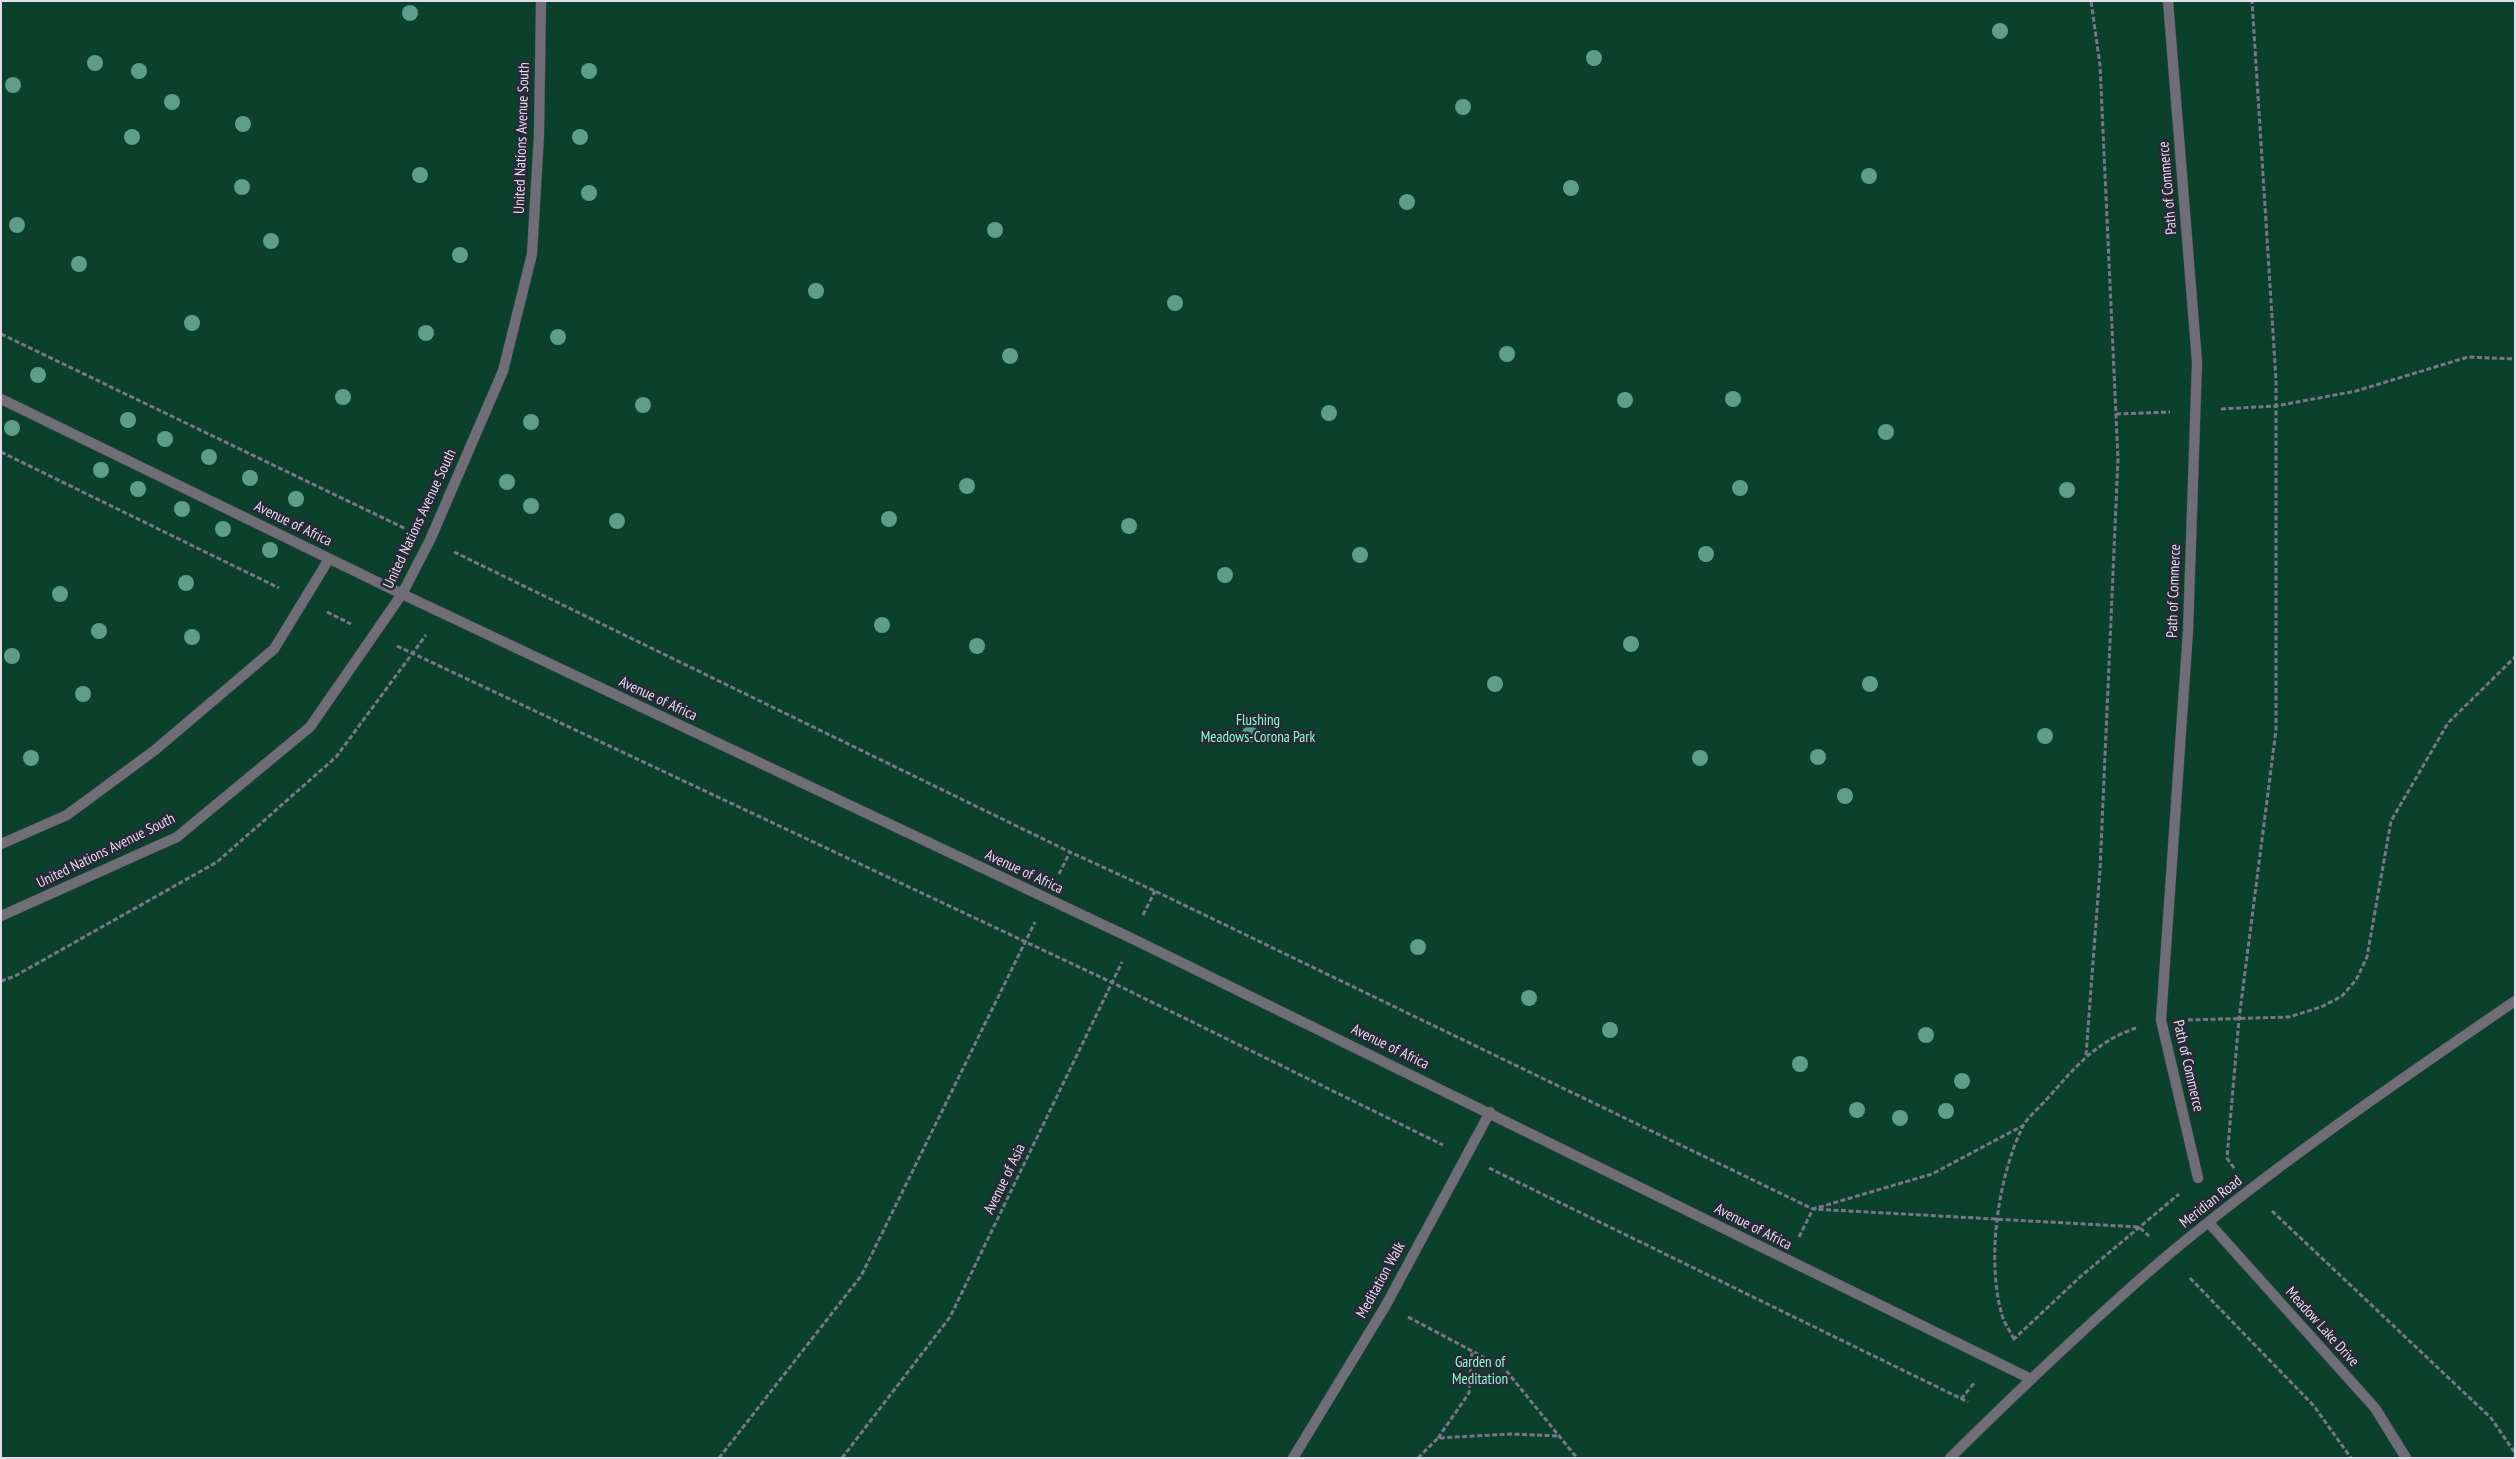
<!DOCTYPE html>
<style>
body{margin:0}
#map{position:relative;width:2516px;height:1459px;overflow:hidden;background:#2b283a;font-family:"PT Sans Narrow",sans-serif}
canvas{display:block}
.frame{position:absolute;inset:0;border:2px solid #dfdeea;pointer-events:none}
</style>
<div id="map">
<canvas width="2516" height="1459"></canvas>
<div class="frame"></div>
</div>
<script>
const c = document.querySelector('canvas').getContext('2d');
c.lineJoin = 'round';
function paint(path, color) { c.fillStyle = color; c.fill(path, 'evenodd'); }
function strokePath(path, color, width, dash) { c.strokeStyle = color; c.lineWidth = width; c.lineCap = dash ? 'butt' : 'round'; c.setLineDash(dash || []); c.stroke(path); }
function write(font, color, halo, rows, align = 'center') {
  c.font = font + ' "PT Sans Narrow",sans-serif'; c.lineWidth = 5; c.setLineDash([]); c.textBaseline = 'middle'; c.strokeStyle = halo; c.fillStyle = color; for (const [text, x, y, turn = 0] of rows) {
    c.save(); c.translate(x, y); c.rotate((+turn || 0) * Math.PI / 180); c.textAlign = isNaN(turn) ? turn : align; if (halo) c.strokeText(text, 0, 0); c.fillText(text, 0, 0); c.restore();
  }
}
paint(new Path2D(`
 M1,1H2515V1458H1Z`), '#0a402c');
const pedestrian = new Path2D(`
 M2168,1L2197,362L2188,631L2161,1020L2198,1178
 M1,399L402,594L1131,938L2031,1379
 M1,844L67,815L155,750L274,649L329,559
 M1,916L177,837L310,727L402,594L430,540L503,371L532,254L539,135L541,1
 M1293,1458L1386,1305L1490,1112`);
const minor = new Path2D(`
 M2209,1223L2375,1408L2406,1458
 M1950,1458C2021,1388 2093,1319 2168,1255C2278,1163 2397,1082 2515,1001`);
strokePath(pedestrian, '#484556', 11);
strokePath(minor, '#484556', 11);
strokePath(new Path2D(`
 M1,334L406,529
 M2221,409L2276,406L2356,391L2468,357L2515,359
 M2116,414L2170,412
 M1,452L279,588
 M454,552L1070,852L1155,891L1813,1209L2139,1227L2149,1236
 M327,612L351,624
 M397,646L1113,983L1443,1145
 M1059,874L1070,852
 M1143,915L1155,891
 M1,981L15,976L217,862L336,757L426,635
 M2188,1020L2289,1017L2321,1007L2342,996L2356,980L2367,957L2391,821L2448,723L2515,657
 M2086,1055L2100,870L2118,459L2100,65L2091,1
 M1489,1168L1968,1402
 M2234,1168L2227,1158L2239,1019L2276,730V380L2252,1
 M2272,1211L2491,1418L2515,1453
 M1799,1237L1813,1209L1932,1174L2024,1125
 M2190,1278L2314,1406L2351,1458
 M1408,1317L1504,1368L1577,1458
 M2014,1339C2010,1331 2004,1323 2002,1315C1986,1260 1998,1177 2023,1126C2028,1117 2039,1108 2046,1100C2075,1068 2093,1043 2136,1028
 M2013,1340L2080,1277L2179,1194
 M1961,1399L1975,1382
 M1438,1438L1469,1393L1472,1351
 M719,1458L861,1276L1035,922
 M842,1458L950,1317L1122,962
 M1418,1458L1438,1438L1511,1434L1559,1436`), '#797787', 3, [5, 2.5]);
strokePath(pedestrian, '#6f6e77', 10);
strokePath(minor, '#6f6e77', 10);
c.fillStyle = '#609c8a';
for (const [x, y] of [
 [410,13],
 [2000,31],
 [1594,58],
 [95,63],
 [139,71],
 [589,71],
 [13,85],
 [172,102],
 [1463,107],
 [243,124],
 [132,137],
 [580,137],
 [420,175],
 [1869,176],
 [242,187],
 [1571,188],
 [589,193],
 [1407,202],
 [17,225],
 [995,230],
 [271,241],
 [460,255],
 [79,264],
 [816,291],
 [1175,303],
 [192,323],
 [426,333],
 [558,337],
 [1507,354],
 [1010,356],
 [38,375],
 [343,397],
 [1733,399],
 [1625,400],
 [643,405],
 [1329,413],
 [128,420],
 [531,422],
 [12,428],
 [1886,432],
 [165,439],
 [209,457],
 [101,470],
 [250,478],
 [507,482],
 [967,486],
 [1740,488],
 [138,489],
 [2067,490],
 [296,499],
 [531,506],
 [182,509],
 [889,519],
 [617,521],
 [1129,526],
 [223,529],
 [270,550],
 [1706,554],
 [1360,555],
 [1225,575],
 [186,583],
 [60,594],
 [882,625],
 [99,631],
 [192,637],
 [1631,644],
 [977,646],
 [12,656],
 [1495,684],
 [1870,684],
 [83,694],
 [1250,734],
 [2045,736],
 [1818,757],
 [31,758],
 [1700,758],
 [1845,796],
 [1418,947],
 [1529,998],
 [1610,1030],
 [1926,1035],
 [1800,1064],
 [1962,1081],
 [1857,1110],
 [1946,1111],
 [1900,1118]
]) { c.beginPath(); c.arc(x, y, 8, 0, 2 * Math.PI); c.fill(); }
write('15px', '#dfdeea', '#2b283a', [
 ["United Nations Avenue South",522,138,-88],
 ["Path of Commerce",2168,188,-95],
 ["United Nations Avenue South",420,519,-65],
 ["Avenue of Africa",293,524,26],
 ["Path of Commerce",2174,591,-88],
 ["Avenue of Africa",658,699,25],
 ["United Nations Avenue South",106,851,-26],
 ["Avenue of Africa",1024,872,25],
 ["Avenue of Africa",1390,1047,26],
 ["Path of Commerce",2188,1066,77],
 ["Avenue of Asia",1005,1179,-64],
 ["Meridian Road",2211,1202,-38],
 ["Avenue of Africa",1753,1227,27],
 ["Meditation Walk",1381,1280,-61],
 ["Meadow Lake Drive",2322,1327,48]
]);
write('15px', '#8cfbcb', '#2b283a', [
 ["Flushing",1258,721],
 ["Meadows-Corona Park",1258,738],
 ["Garden of",1480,1363],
 ["Meditation",1480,1380]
]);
</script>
